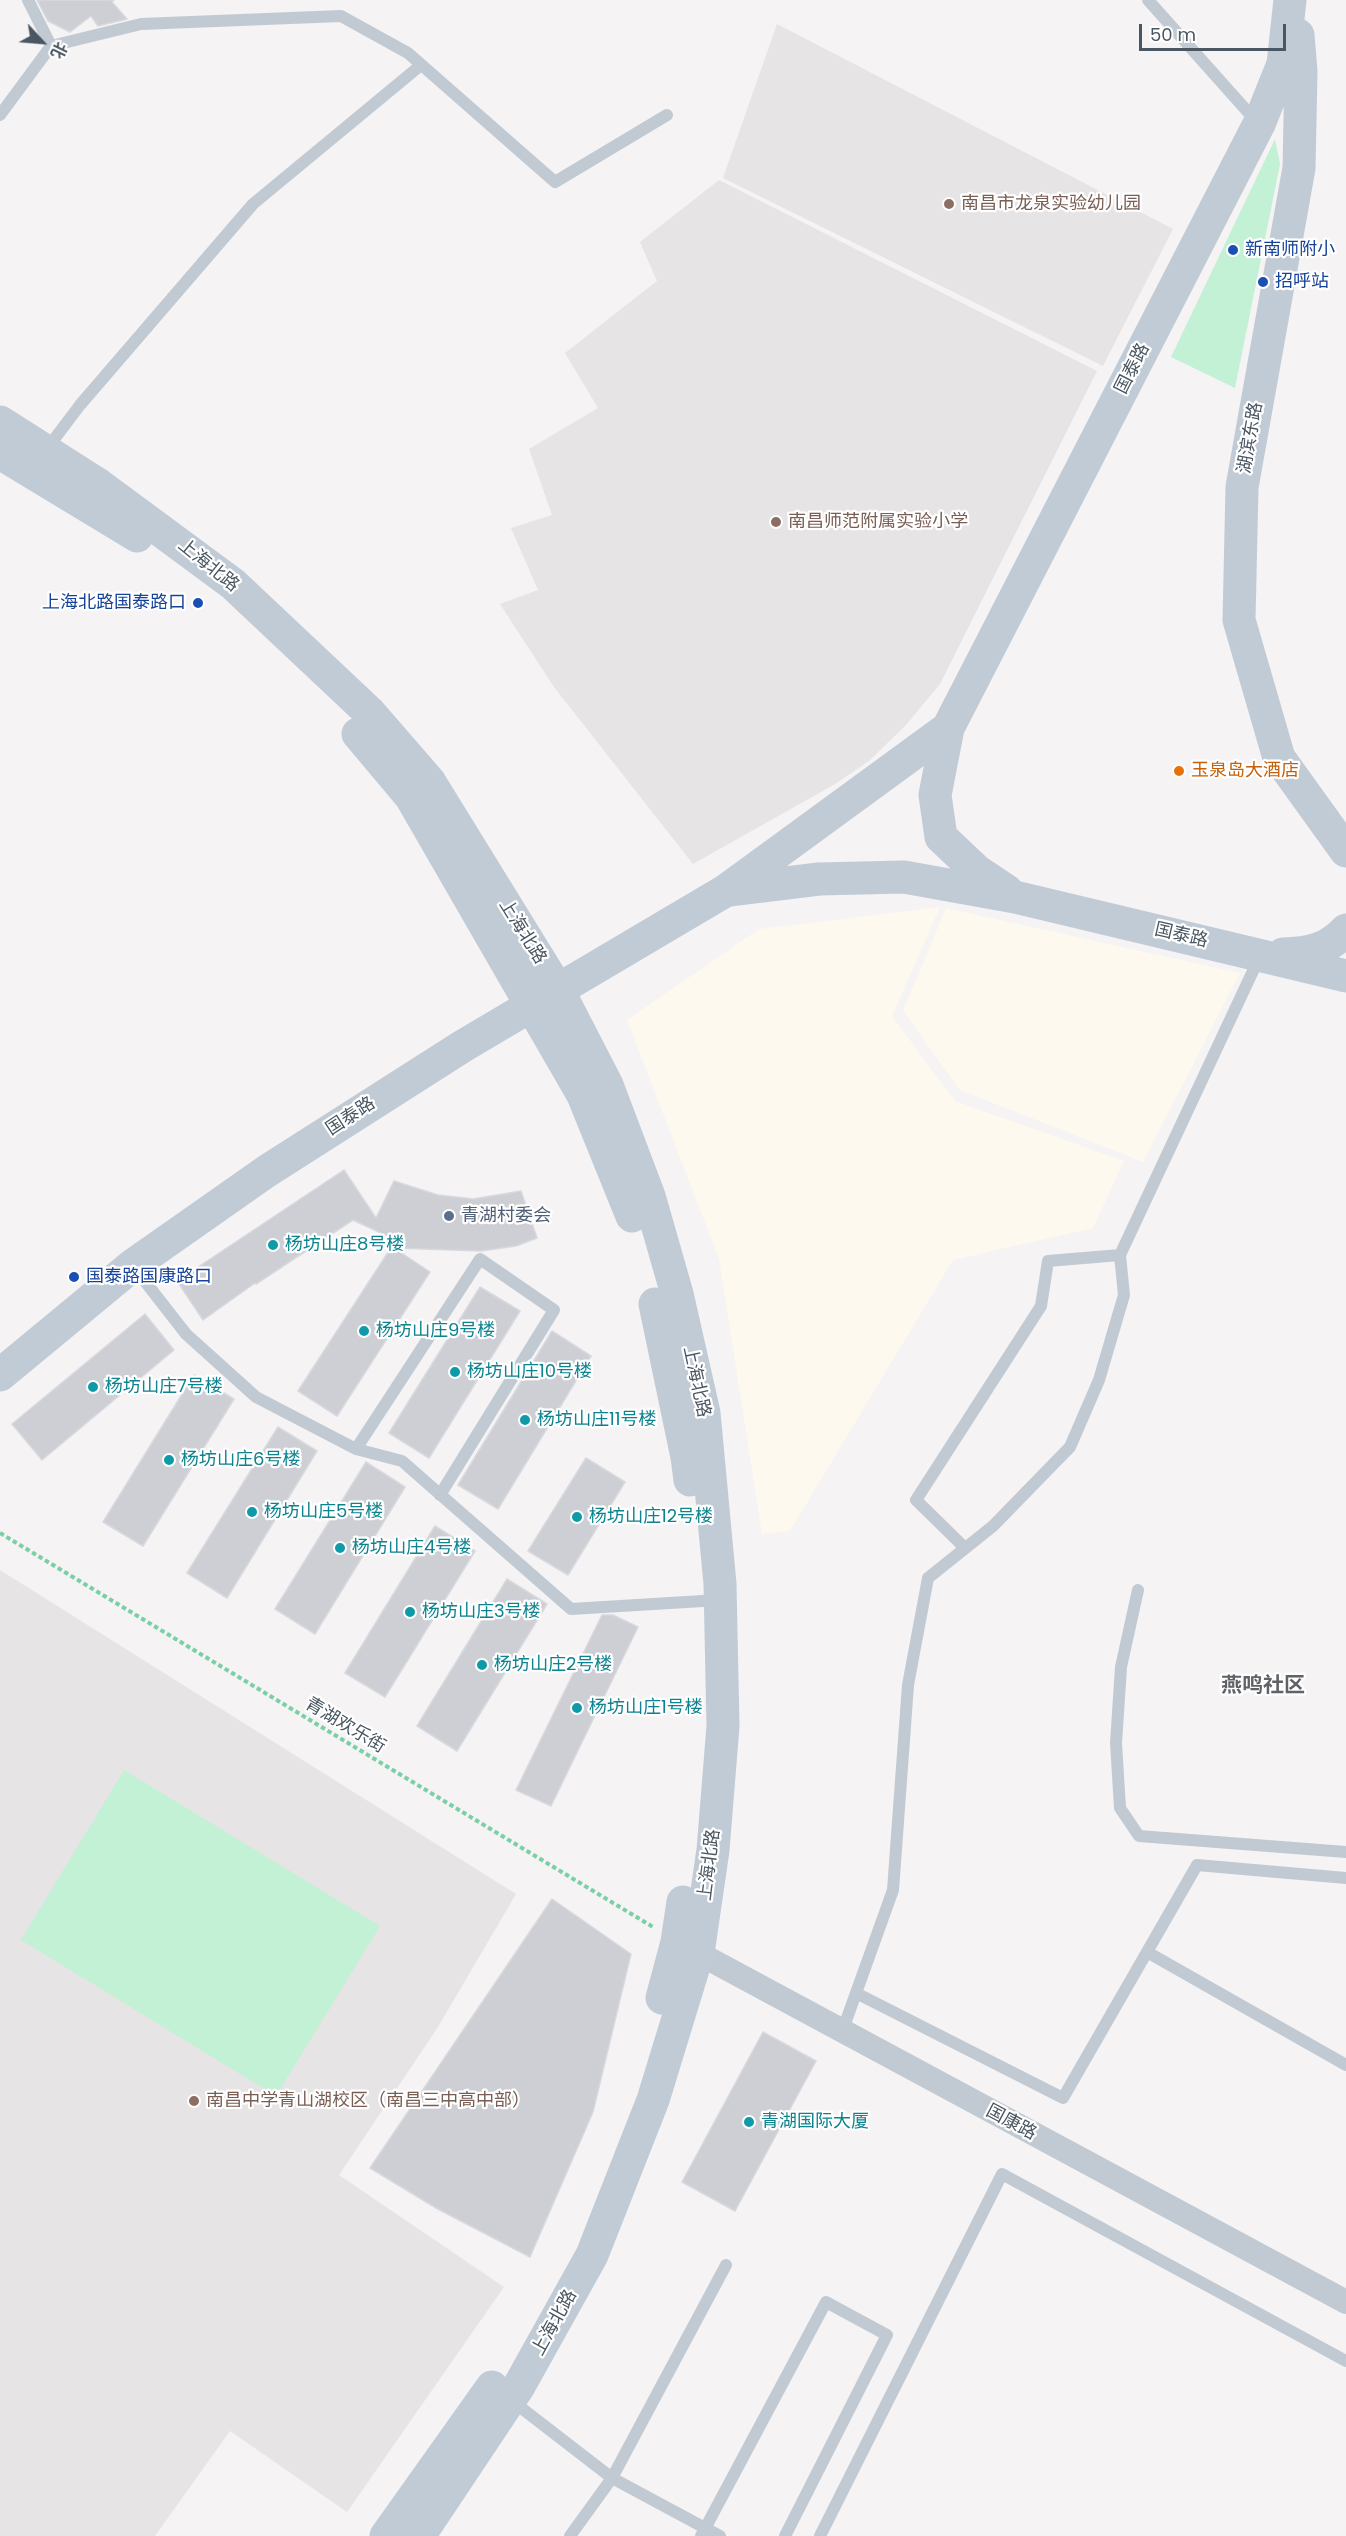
<!DOCTYPE html>
<meta charset="utf-8">
<style>
body{margin:0}
#map{position:relative;width:1346px;height:2536px;overflow:hidden;background:#f5f3f3;font-family:Poppins,"Noto Sans SC",sans-serif}
canvas{display:block}
.north{position:absolute;left:12px;top:12px;width:60px;height:60px;-webkit-text-stroke:4px #fff;paint-order:stroke;rotate:116deg;font-size:16px;font-weight:700;line-height:24px;text-align:center;color:#4a5661}
.north::after{content:'';display:block;margin:auto;width:21px;height:27px;background:#4a5661;clip-path:polygon(50% 0,100% 100%,50% 72%,0 100%)}
.scale{position:absolute;left:1139px;top:24px;width:147px;height:27px;box-sizing:border-box;border:3px solid #4a5661;border-top:0;padding-left:8px;font-size:18px;line-height:21px;white-space:nowrap;color:#4a5661;-webkit-text-stroke:4px #fff;paint-order:stroke}
</style>
<div id="map">
<canvas width="1346" height="2536"></canvas>
<div class="north">北</div>
<div class="scale">50 m</div>
</div>
<script>
const c = document.querySelector('canvas').getContext('2d');
c.lineJoin = 'round';
function paint(path, color) { c.fillStyle = color; c.fill(path, 'evenodd'); }
function strokePath(path, color, width, dash) { c.strokeStyle = color; c.lineWidth = width; c.lineCap = dash ? 'butt' : 'round'; c.setLineDash(dash || []); c.stroke(path); }
function write(font, color, halo, rows, align = 'center') {
  c.font = font + ' Poppins,"Noto Sans SC",sans-serif'; c.lineWidth = 4.5; c.setLineDash([]); c.textBaseline = 'middle'; c.strokeStyle = halo; c.fillStyle = color; for (const [text, x, y, turn = 0] of rows) {
    c.save(); c.translate(x, y); c.rotate((+turn || 0) * Math.PI / 180); c.textAlign = isNaN(turn) ? turn : align; if (halo) c.strokeText(text, 0, 0); c.fillText(text, 0, 0); c.restore();
  }
}
paint(new Path2D(`
 M940,907L892,1016L955,1101L1124,1161L1093,1228L953,1260L790,1531L762,1534L719,1259L627,1020L759,929Z
 M946,908L1240,973L1143,1162L960,1090L903,1011Z`), '#fdf9ef');
paint(new Path2D(`
 M777,24L1173,229L1103,366L723,178Z
 M719,180L1097,371L940,684L906,725L869,761L835,784L693,864L554,687L500,604L538,590L511,528L552,515L529,449L598,408L565,353L657,281L640,242Z
 M0,1570L516,1894L438,2027L339,2175L504,2287L347,2512L230,2431L155,2536H0Z`), '#e6e4e5');
paint(new Path2D(`
 M1275,139L1280,164L1235,388L1171,357Z
 M124,1770L380,1926L276,2096L21,1940Z`), '#c3f1d5');
const building = new Path2D(`
 M37,0H114L112,2L127,19L98,26L91,16L70,32L48,21Z
 M344,1170L376,1218L394,1181L438,1195L473,1199L521,1191L537,1238L516,1246L481,1251L394,1248L430,1272L337,1416L298,1391L396,1240L353,1220L256,1284L255,1283L203,1320L177,1281Z
 M480,1287L520,1311L429,1458L389,1433Z
 M145,1314L174,1350L42,1460L12,1424Z
 M552,1331L591,1356L498,1509L458,1485Z
 M194,1375L234,1399L143,1546L103,1522Z
 M278,1427L317,1451L227,1598L187,1573Z
 M586,1458L625,1482L568,1575L528,1551Z
 M366,1462L405,1487L315,1634L275,1609Z
 M435,1526L475,1551L385,1697L345,1673Z
 M507,1579L547,1604L457,1751L417,1726Z
 M602,1615H613L638,1627L551,1806L516,1790Z
 M552,1899L631,1954L593,2112L530,2257L436,2208L370,2168Z
 M763,2032L816,2061L735,2211L682,2182Z`);
paint(building, '#cdcfd5');
strokePath(building, '#d7d9de', 1.5);
strokePath(new Path2D(`
 M0,1533L653,1927`), '#7ad0a6', 4, [4.5, 3]);
strokePath(new Path2D(`
 M28,0L51,46L141,24L341,16L408,53L555,182L667,115
 M1148,0L1256,121
 M0,115L51,46
 M46,450L80,405L253,204L421,65
 M133,1266L186,1334L256,1397L356,1449L402,1461L571,1609L703,1601
 M356,1449L480,1259L554,1310L440,1495
 M965,1548L916,1500L1041,1306L1048,1261L1120,1255
 M1138,1590L1121,1667L1116,1743L1120,1808L1139,1836L1346,1852
 M1147,1952L1346,2065
 M856,1993L1063,2098L1197,1865L1346,1878
 M842,2032L893,1890L908,1685L928,1578L993,1526L1070,1447L1099,1380L1124,1295L1120,1255L1260,956
 M511,2400L612,2478L720,2536
 M570,2536L612,2478L726,2265
 M701,2536L826,2302L887,2335L785,2536
 M820,2536L1002,2174L1346,2361`), '#c1cad2', 12);
strokePath(new Path2D(`
 M685,1946L1346,2302`), '#c1cad2', 24);
strokePath(new Path2D(`
 M1298,35L1301,71L1299,168L1242,487L1239,620L1279,758L1346,851
 M0,422L99,485L233,584L370,713L429,781L558,990L607,1085L649,1196L677,1294L704,1413L720,1584L723,1726L713,1850L698,1953L653,2100L592,2255L519,2386L419,2536
 M0,453L137,536
 M948,728L935,795L941,837L977,871L1007,891
 M358,734L411,797L583,1095L632,1216
 M729,890L819,879L904,877L1015,897L1346,976
 M1283,954C1309,953 1327,950 1346,930
 M655,1304L687,1457L690,1480
 M0,1375L133,1265L267,1171L463,1046L725,891L948,728L1259,124L1283,64L1290,0
 M662,1998L677,1942L683,1902
 M386,2536L492,2387`), '#c1cbd6', 33);
for (const [x, y, r, color] of [
 [949,204,6,"#8d6e63"],
 [1233,250,6,"#1a4fb4"],
 [1263,282,6,"#1a4fb4"],
 [776,522,6,"#8d6e63"],
 [198,603,6,"#1a4fb4"],
 [1179,771,6,"#e8710a"],
 [449,1216,6,"#5c6f8a"],
 [273,1245,6,"#0f9aa8"],
 [74,1277,6,"#1a4fb4"],
 [364,1331,6,"#0f9aa8"],
 [455,1372,6,"#0f9aa8"],
 [93,1387,6,"#0f9aa8"],
 [525,1420,6,"#0f9aa8"],
 [169,1460,6,"#0f9aa8"],
 [252,1512,6,"#0f9aa8"],
 [577,1517,6,"#0f9aa8"],
 [340,1548,6,"#0f9aa8"],
 [410,1612,6,"#0f9aa8"],
 [482,1665,6,"#0f9aa8"],
 [577,1708,6,"#0f9aa8"],
 [194,2101,6,"#8d6e63"],
 [749,2122,6,"#0f9aa8"]
]) { const dot = new Path2D(); dot.arc(x, y, r, 0, 2 * Math.PI); c.fillStyle = color; c.fill(dot); strokePath(dot, '#fff', 2); }
write('18px', '#785e54', '#fff', [
 ["南昌市龙泉实验幼儿园",961,204],
 ["南昌师范附属实验小学",788,522],
 ["南昌中学青山湖校区（南昌三中高中部）",206,2101]
], 'left');
write('18px', '#164399', '#fff', [
 ["新南师附小",1245,250],
 ["招呼站",1275,282],
 ["上海北路国泰路口",186,603,"right"],
 ["国泰路国康路口",86,1277]
], 'left');
write('18px', '#4a5661', '#fff', [
 ["国泰路",1133,369,-63],
 ["湖滨东路",1251,438,-80],
 ["上海北路",208,566,39],
 ["上海北路",522,932,58],
 ["国泰路",1181,936,13],
 ["国泰路",351,1117,-33],
 ["上海北路",696,1382,78],
 ["青湖欢乐街",345,1726,31],
 ["上海北路",710,1865,-83],
 ["国康路",1011,2123,28],
 ["上海北路",555,2323,-61]
]);
write('18px', '#c56008', '#fff', [
 ["玉泉岛大酒店",1191,771]
], 'left');
write('18px', '#4e5e75', '#fff', [
 ["青湖村委会",461,1216]
], 'left');
write('18px', '#0d838f', '#fff', [
 ["杨坊山庄8号楼",285,1245],
 ["杨坊山庄9号楼",376,1331],
 ["杨坊山庄10号楼",467,1372],
 ["杨坊山庄7号楼",105,1387],
 ["杨坊山庄11号楼",537,1420],
 ["杨坊山庄6号楼",181,1460],
 ["杨坊山庄5号楼",264,1512],
 ["杨坊山庄12号楼",589,1517],
 ["杨坊山庄4号楼",352,1548],
 ["杨坊山庄3号楼",422,1612],
 ["杨坊山庄2号楼",494,1665],
 ["杨坊山庄1号楼",589,1708],
 ["青湖国际大厦",761,2122]
], 'left');
write('bold 21px', '#5f6368', '#fff', [
 ["燕鸣社区",1263,1687]
]);
</script>
